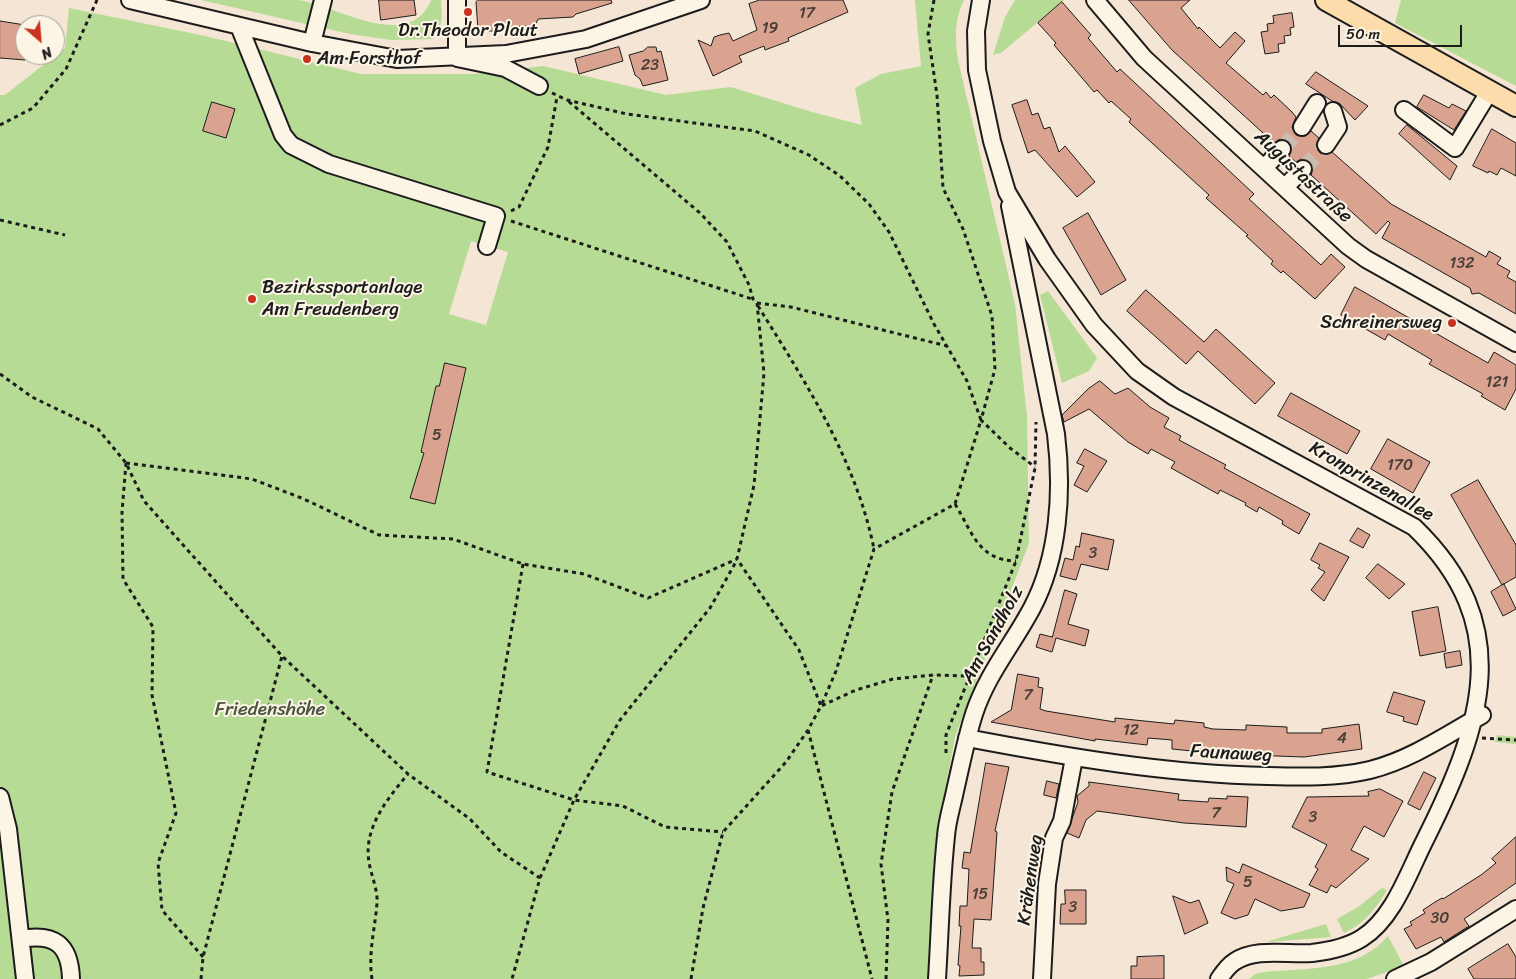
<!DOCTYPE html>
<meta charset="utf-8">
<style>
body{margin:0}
#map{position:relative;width:1516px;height:979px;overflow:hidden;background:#f5e5d4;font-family:Sriracha,sans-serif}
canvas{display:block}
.north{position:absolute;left:15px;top:15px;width:50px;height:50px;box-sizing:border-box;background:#fcf5e5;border:1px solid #a29e95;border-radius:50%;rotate:153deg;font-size:14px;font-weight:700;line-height:20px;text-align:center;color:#1c1c1c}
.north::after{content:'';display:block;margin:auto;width:18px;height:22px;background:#c8321e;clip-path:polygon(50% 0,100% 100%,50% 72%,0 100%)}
.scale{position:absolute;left:1338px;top:25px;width:124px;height:22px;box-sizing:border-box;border:2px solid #1c1c1c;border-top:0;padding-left:6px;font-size:15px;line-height:18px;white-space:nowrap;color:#1c1c1c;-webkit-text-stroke:4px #fcf5e5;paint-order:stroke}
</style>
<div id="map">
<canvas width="1516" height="979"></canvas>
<div class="north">N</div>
<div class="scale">50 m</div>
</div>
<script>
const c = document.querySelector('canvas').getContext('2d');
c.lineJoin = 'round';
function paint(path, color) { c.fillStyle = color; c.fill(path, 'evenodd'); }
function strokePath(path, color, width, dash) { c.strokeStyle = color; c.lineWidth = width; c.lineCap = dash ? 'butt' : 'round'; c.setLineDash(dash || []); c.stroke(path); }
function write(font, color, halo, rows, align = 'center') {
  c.font = font + ' Sriracha,sans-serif'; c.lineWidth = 4; c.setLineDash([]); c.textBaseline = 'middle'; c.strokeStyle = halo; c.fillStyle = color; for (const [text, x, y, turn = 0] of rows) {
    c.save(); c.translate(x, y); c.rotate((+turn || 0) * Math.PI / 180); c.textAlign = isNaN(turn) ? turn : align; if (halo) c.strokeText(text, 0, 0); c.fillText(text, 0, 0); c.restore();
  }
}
paint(new Path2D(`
 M201,0C233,0 265,0 297,0C332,3 409,55 431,0H441C442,16 444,27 432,39L391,40L350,34Z
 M915,0H964C954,20 955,38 958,60L1015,304L1027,417L1029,543L955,737L935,844L928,979H0V95H5L65,48L69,8L205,36L361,74H474L543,66L666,95L731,87L812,112L862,125L855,88L881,74L921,66ZM471,241L508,252L486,325L449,314Z
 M1015,0H1064L1001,53L993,55L1005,17Z
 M1401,0H1516V86L1395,23Z
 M1048,291L1097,358L1089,371L1062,383L1040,295Z
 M1497,735L1516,737V744L1495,742Z
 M1382,888L1387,890C1376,909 1364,924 1344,933L1337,919L1358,907Z
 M1326,924L1331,937L1269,942V941Z
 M1388,936L1404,966L1367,979H1249L1255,974L1264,972C1307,968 1358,972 1388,936Z`), '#b6db95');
const building = new Path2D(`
 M379,0H414L416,15L381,20Z
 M478,0H611L612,3L576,14L573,17L538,19L533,31L527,26L509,27V31H490L478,30L476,2Z
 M760,0H843L848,12L788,38L789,41L765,50L764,46L739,56L742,62L713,76L698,40L711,46L714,37L720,35L729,33L733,41L757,30L749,4Z
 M1129,0H1190L1181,8L1198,29L1199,27L1220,48L1235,32L1245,41L1226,63L1263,95L1266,92L1271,98L1274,95L1292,112L1296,117L1292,127L1296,135L1306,136L1311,131L1319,138L1316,145L1320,153L1326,155L1332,152L1391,204L1486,257L1489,251L1501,258L1497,264L1510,271L1507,277L1516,282V314L1479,293L1472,294L1470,288L1382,238L1390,223L1388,221L1376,234L1311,175L1313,167L1310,162L1301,159L1296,162L1289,156L1292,147L1288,141L1280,139L1274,143L1172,50Z
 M1062,2L1091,35L1088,38L1117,72L1120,69L1254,194L1249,199L1321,265L1331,254L1345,267L1315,299L1283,271L1281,273L1271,264L1273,261L1246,236L1248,235L1206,198L1209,195L1129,122L1131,119L1111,101L1109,103L1097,90L1094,92L1054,45L1056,43L1038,23Z
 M1292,13L1294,27L1290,28L1291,35L1284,36L1285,43L1278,44L1279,52L1265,54L1261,32L1268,31L1267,24L1274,23L1273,16Z
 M0,21L25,25V60L0,58Z
 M619,47L623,61L579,74L575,59Z
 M648,47H656L657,52L661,51L668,80L643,86L640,79L635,75L629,55L643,51Z
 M1316,72L1368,106L1355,120L1339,103L1332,101L1306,84Z
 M1424,95L1449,108L1452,104L1466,111L1454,130L1417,107Z
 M1027,100L1032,115L1038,113L1044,129L1050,127L1059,152L1065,146L1095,182L1077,197L1035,150L1028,153L1012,105Z
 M212,102L235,109L226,138L203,131Z
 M1407,125L1457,166L1450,180L1399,134Z
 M1492,129L1516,143V176L1501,168L1497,175L1489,171L1488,173L1473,166Z
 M1088,213L1126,280L1101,295L1063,228Z
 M1355,287L1488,363L1494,352L1516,365V389L1505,410L1481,396L1483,394L1429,364L1432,360L1388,334L1385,340L1341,315Z
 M1146,290L1204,342L1216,329L1275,383L1255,404L1198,351L1186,364L1127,311Z
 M445,363L466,368L435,504L410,498L424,453L421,452L436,386H439Z
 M1100,381L1115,394L1128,388L1150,407L1169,418L1164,427L1181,436L1179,440L1226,465L1224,468L1310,514L1299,534L1282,524L1283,521L1259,507L1257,512L1245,505L1246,503L1220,490L1218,494L1171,468L1175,462L1151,449L1148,454L1128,442L1089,409L1064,422L1062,415L1088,389Z
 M1291,393L1360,431L1347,454L1278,416Z
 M1388,439L1430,462L1413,493L1371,469Z
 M1085,449L1107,461L1087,492L1074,485L1084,466L1077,463Z
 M1478,480L1516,545V577L1502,585L1451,495Z
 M1358,528L1370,535L1363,548L1350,541Z
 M1082,533L1114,540L1108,570L1081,564L1076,580L1060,576L1065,558L1073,560L1076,546L1079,547Z
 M1320,543L1349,557L1324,601L1311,590L1325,572L1318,568L1320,565L1311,560Z
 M1378,564L1405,584L1389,599L1366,578Z
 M1504,584L1516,609L1503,616L1491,592Z
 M1065,590L1077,594L1068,624L1089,630L1085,646L1056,638L1052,652L1036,647L1040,634L1052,637Z
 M1438,607L1446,651L1420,656L1412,612Z
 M1460,651L1462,665L1446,668L1444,654Z
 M1018,674L1039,678L1038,687L1043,688L1040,709L1046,711L1115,722V718L1174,724L1175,720L1204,723V727L1213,729L1246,730V725L1287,727V733H1322V729L1359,724L1362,749L1304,757L1223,754L1172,749V740L1148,738L1147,745L1095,739V741L991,722L1011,710Z
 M1394,692L1425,701L1417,725L1403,721L1404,717L1387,712Z
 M986,763L1009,767L995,831L997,832L991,920L974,919L972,948H981V962H984V975L959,976L960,966L958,965L961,926H959L960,906H967L969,869L962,868L964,852L970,853Z
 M1424,772L1436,778L1420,810L1408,804Z
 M1047,781L1059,784L1056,798L1044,795Z
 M1089,782L1179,794L1178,800L1208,802L1209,798L1227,799V796L1248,797L1246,827L1184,823L1097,811L1086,820L1079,838L1067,833L1078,802L1077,796L1089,786Z
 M1380,789L1403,801L1384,837L1364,826L1351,850L1369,859L1336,888L1331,885L1327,893L1309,885L1318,869L1315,867L1327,845L1292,827L1307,797L1369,796L1368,792Z
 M1516,837V883L1464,919L1469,926L1444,942L1441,937L1416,949L1404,929L1412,925L1410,922L1425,913L1423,910L1435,902L1442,898L1443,899L1481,875L1496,863L1492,859Z
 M1243,864L1310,894L1304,907L1281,911L1255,899L1248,915L1235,919L1221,913L1234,884L1227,881L1226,867L1239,873Z
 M1065,890H1086V924H1060L1061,904H1065Z
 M1173,896L1190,903L1199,900L1208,923L1185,934Z
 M1508,944L1516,957V979H1474L1468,969Z
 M1164,956V979H1131V966H1137V957Z`);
paint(building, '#d9a390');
strokePath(building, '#1c1c1c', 1);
strokePath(new Path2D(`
 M1282,149L1302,127
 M1303,169L1326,145`), '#cabdaf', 16, [16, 8]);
const minor = new Path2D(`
 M130,0L312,43L397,59L506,54L586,39L701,0
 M457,0V58L505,68L539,86
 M981,0L976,31L977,70L992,141L1007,192L1047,259L1094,325L1137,371L1174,397L1414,527C1516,625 1483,724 1425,840C1409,871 1394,918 1362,938C1348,947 1329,951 1312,953C1288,955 1256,947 1234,962C1228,966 1223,973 1219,979
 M1095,0L1144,58L1348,246L1366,259L1516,343
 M239,26L283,135L291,145L329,164L496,216L487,246
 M312,43L323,0
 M1404,110L1455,148L1489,92
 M1302,127L1317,103
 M1326,145L1338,127L1333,111
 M1264,168L1282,149
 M1285,187L1303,169
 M967,738C1067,757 1166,774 1268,776C1302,777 1336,778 1370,770C1410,760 1445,736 1482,715
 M0,797L8,829L25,979
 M21,939C54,933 70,944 71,979
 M937,979C940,931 941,883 946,836C947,821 952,806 955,791C961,765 966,739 974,714C987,674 1013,644 1032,608C1059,557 1063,491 1056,434L1010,206
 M1042,979L1047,884L1054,838L1062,821L1074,758
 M1395,979L1431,962L1516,909`);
const major = new Path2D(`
 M1326,0L1516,106`);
strokePath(minor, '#1c1c1c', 20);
strokePath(major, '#1c1c1c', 24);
strokePath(new Path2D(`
 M934,0L928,34L937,95L943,188L963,229L992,316L995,369L981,420L1010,448L1035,467
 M552,93L567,100L627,114L755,131L809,155L840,176L869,204L889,232L934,324L967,381L981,420L955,504L874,549L836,671L821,706L799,650L737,559L754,485L764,373L757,303L753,299L749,285L727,242L700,213L567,100
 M0,125L33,108L66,69L97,0
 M511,211L519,207L548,147L557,97
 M0,220L65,235
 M511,221L752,299
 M757,303L791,307L947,346
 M758,306C806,383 856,460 874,549
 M0,374L32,397L98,429L126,463L144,501L282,656L408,774L470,819L501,852L540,878L512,979
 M126,463L252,479L304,499L379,535L453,539L523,564L584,574L648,598L737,559
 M126,463L122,512L123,579L153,627L152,695L176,813L158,863L162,910L203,957
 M955,504C973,533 978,560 1016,561
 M523,564L487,772L574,800L623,806L665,827L723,832
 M808,730L872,979
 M1482,738L1516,740
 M946,753V735L1016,561L1035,468L1036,422
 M540,878L574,800L620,720L710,608L737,560
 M201,979L203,957L282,656
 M372,979C368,953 375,929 377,903C378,890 371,875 369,862C363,828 388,798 408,774
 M691,979L703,908L723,832L786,762L808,730L821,706L856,690L893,679L933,675L969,676
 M886,979L888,920L881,864L892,792L933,675`), '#1c1c1c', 3, [4, 4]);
strokePath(minor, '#fcf5e5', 16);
strokePath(major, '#fddcac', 20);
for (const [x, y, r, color] of [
 [468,12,5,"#c8321e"],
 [307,59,5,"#c8321e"],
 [252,299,5,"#c8321e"],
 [1452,323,5,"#c8321e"]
]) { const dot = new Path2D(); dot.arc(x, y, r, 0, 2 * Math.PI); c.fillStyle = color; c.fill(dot); strokePath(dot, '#fcf5e5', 2); }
write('16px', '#4b3e39', null, [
 ["17",807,14],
 ["19",770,29],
 ["23",650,66],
 ["132",1462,264],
 ["121",1497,383],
 ["5",437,436],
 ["170",1400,466],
 ["3",1093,554],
 ["7",1028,696],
 ["12",1131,731],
 ["4",1342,739],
 ["7",1216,814],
 ["3",1313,818],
 ["5",1248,883],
 ["15",980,895],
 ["3",1073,908],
 ["30",1440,919]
]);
write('19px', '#1c1c1c', '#fcf5e5', [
 ["Dr.Theodor Plaut",468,31,"center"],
 ["Am Forsthof",317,59],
 ["Bezirkssportanlage",262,288],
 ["Am Freudenberg",262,310],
 ["Schreinersweg",1442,323,"right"]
], 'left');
write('19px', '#1c1c1c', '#fcf5e5', [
 ["Augustastraße",1303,177,43],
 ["Kronprinzenallee",1371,482,30],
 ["Am Sandholz",993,635,-61],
 ["Faunaweg",1231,754,3],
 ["Krähenweg",1031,880,-82]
]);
write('19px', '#4a5540', '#fcf5e5', [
 ["Friedenshöhe",270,710]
]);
</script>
